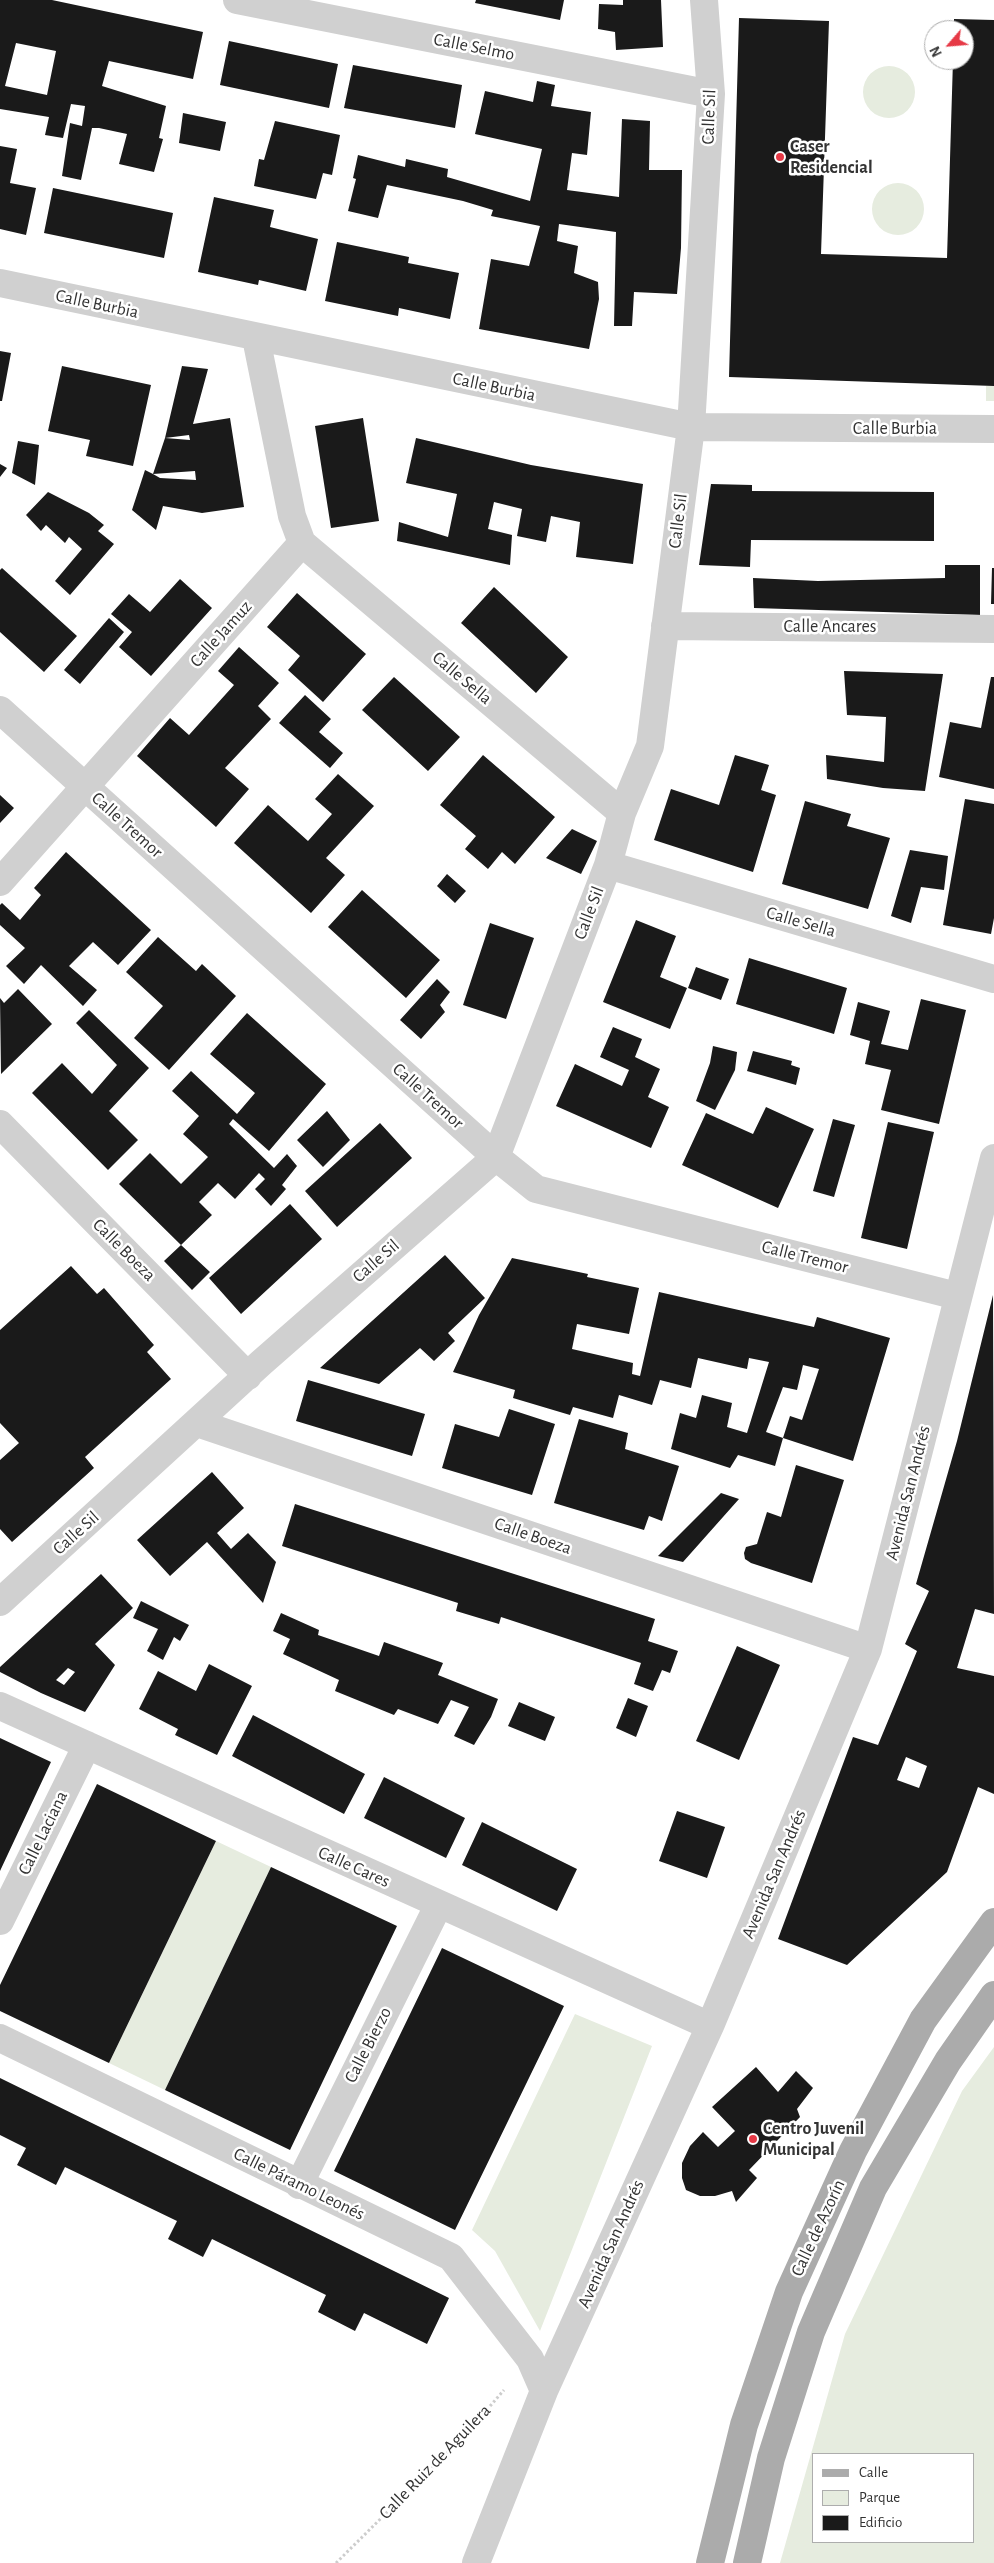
<!DOCTYPE html>
<meta charset="utf-8">
<style>
body{margin:0}
#map{position:relative;width:994px;height:2563px;overflow:hidden;background:#fff;font-family:"Alegreya Sans",sans-serif}
canvas{display:block}
.legend{position:absolute;left:812px;top:2453px;width:162px;height:90px;box-sizing:border-box;background:#fff;border:1px solid #adadad;margin:0;padding:6px 9px;list-style:none;font-size:15px;color:#333}
.legend li{display:flex;align-items:center;gap:10px;height:25px}
.legend b{width:25px;border:1px solid #adadad}
.north{position:absolute;left:924px;top:20px;width:50px;height:50px;box-sizing:border-box;background:#fff;border:1px solid #adadad;border-radius:50%;rotate:243deg;font-size:14px;font-weight:700;line-height:20px;text-align:center;color:#333}
.north::after{content:'';display:block;margin:auto;width:18px;height:22px;background:#e63946;clip-path:polygon(50% 0,100% 100%,50% 72%,0 100%)}
</style>
<div id="map">
<canvas width="994" height="2563"></canvas>
<ul class="legend">
<li><b style="height:6px;background:#ababab"></b>Calle</li>
<li><b style="height:14px;background:#e6ecdf"></b>Parque</li>
<li><b style="height:14px;background:#1a1a1a"></b>Edificio</li>
</ul>
<div class="north">N</div>
</div>
<script>
const c = document.querySelector('canvas').getContext('2d');
c.lineJoin = 'round';
function paint(path, color) { c.fillStyle = color; c.fill(path, 'evenodd'); }
function strokePath(path, color, width, dash) { c.strokeStyle = color; c.lineWidth = width; c.lineCap = dash ? 'butt' : 'round'; c.setLineDash(dash || []); c.stroke(path); }
function write(font, color, halo, rows, align = 'center') {
  c.font = font + ' "Alegreya Sans",sans-serif'; c.lineWidth = 5; c.setLineDash([]); c.textBaseline = 'middle'; c.strokeStyle = halo; c.fillStyle = color; for (const [text, x, y, turn = 0] of rows) {
    c.save(); c.translate(x, y); c.rotate((+turn || 0) * Math.PI / 180); c.textAlign = isNaN(turn) ? turn : align; if (halo) c.strokeText(text, 0, 0); c.fillText(text, 0, 0); c.restore();
  }
}
paint(new Path2D(`
 M863 92a26 26 0 1 1 52 0a26 26 0 1 1-52 0Z
 M872 209a26 26 0 1 1 52 0a26 26 0 1 1-52 0Z
 M986,386H994V401H986Z
 M216,1841L271,1867L165,2090L109,2063Z
 M575,2014L652,2046L540,2331L495,2251L472,2230Z
 M994,2047V2563H780L845,2334L962,2091ZM813,2454H973V2542H813Z`), '#e6ecdf');
paint(new Path2D(`
 M0,0H52L203,32L193,79L109,61L102,86L166,106L159,138L163,139L154,172L119,164L127,134L99,128H92L81,180L62,176L70,123L82,126L85,106L71,104L63,138L45,135L49,117L0,109ZM16,43L56,51L47,95L5,86Z
 M476,0H564L560,20L475,3Z
 M623,0H661L663,47L616,50L615,32L598,29L599,4L623,5Z
 M739,18L829,21L821,254L947,258L953,60H964V30H954V19L994,20V386L729,377Z
 M229,41L338,64L329,108L220,85Z
 M353,65L462,85L455,128L344,108Z
 M537,81L555,85L551,106L591,112L587,155L572,153L567,190L619,197L622,119L650,121L649,170H682L681,248L677,294L634,292L632,326H614L616,232L559,224L557,241L578,246L574,273L598,282L599,299L589,349L479,329L491,259L529,266L540,226L491,216L493,210L463,201L387,185L378,218L348,211L356,179L353,178L358,155L405,167L406,159L448,169L447,177L530,201L542,149L475,134L485,91L533,102Z
 M183,113L226,122L220,151L179,143Z
 M275,121L340,135L332,175L323,173L316,199L254,186L259,159L264,160Z
 M0,146L17,149L10,183L36,188L26,235L0,229Z
 M53,188L173,213L164,258L44,233Z
 M214,197L274,210L270,227L318,239L306,291L259,280L258,285L198,272Z
 M337,242L409,257L408,263L459,273L450,319L399,308L398,316L325,301Z
 M0,351L11,353L2,401H0Z
 M62,366L151,385L133,466L86,456L90,440L48,431Z
 M182,366L208,369L193,424L230,418L244,507L202,513L163,506L156,530L132,510L145,470L153,474L160,478L196,480L195,471L153,474L165,438L190,440L189,435L165,438Z
 M363,418L379,521L331,528L315,426Z
 M416,438L531,465L643,484L633,564L576,557L580,522L551,516L546,542L517,536L522,509L494,502L488,529L512,535L510,565L397,541L399,522L448,537L457,494L406,483Z
 M18,441L39,445L35,485L12,473Z
 M0,464L7,468L0,477Z
 M711,484L752,485V491L934,492V541L751,540L750,567L699,565Z
 M48,492L89,513L104,525L98,531L114,544L70,595L55,581L82,549L69,537L65,543L46,525L41,531L26,515Z
 M945,565H980V615L754,608L753,578L818,581L945,578Z
 M2,568L77,636L44,672L0,632V570Z
 M992,568H994V604H991Z
 M180,579L212,608L151,676L119,647L132,632L111,614L129,594L150,612Z
 M494,587L568,657L536,693L461,623Z
 M297,593L366,654L323,702L288,670L300,656L267,627Z
 M109,618L124,632L80,684L64,670Z
 M239,647L279,683L258,706L271,719L225,768L249,789L216,827L137,756L170,718L189,735L234,685L218,671Z
 M844,671L943,674L925,791L883,788L827,779L826,755L884,762L886,717L847,715Z
 M394,677L460,737L428,771L362,710Z
 M991,677H994V789L939,777L950,722L981,728Z
 M305,695L331,719L319,732L343,753L330,768L279,723Z
 M483,755L555,817L515,864L502,852L488,869L465,849L476,836L440,805Z
 M735,755L769,765L761,790L776,795L753,872L654,840L671,789L719,805Z
 M338,774L374,806L326,858L345,875L311,913L234,843L268,805L308,841L332,814L315,799Z
 M0,795L14,808L0,823Z
 M965,799L994,804V918L991,934L943,925Z
 M805,801L851,814L847,826L890,838L868,909L782,884Z
 M572,829L597,841L581,874L546,858Z
 M910,850L948,856L944,890L921,887L911,923L891,916Z
 M66,852L151,930L118,965L93,942L69,966L97,990L83,1006L41,965L24,984L6,966L25,948L0,925V905L2,903L20,920L41,895L34,888Z
 M447,874L466,891L455,903L437,886Z
 M362,890L440,960L406,998L328,927Z
 M636,920L676,936L660,977L687,988L670,1029L603,1002Z
 M490,923L534,938L506,1019L463,1005Z
 M158,937L196,971L202,964L236,996L169,1070L134,1038L163,1006L126,972Z
 M749,958L847,988L834,1034L736,1004Z
 M696,967L729,979L721,1000L688,988Z
 M437,979L450,992L440,1005L445,1012L421,1039L400,1020Z
 M18,989L52,1024L1,1074L0,998L4,1003Z
 M921,999L966,1010L939,1124L881,1110L891,1070L865,1064L870,1041L850,1035L858,1002L890,1011L881,1044L908,1050Z
 M89,1010L149,1068L109,1111L138,1140L108,1170L32,1093L62,1063L92,1094L117,1065L76,1023Z
 M247,1013L326,1084L269,1151L233,1119L229,1124L274,1168L287,1154L297,1166L282,1185L286,1189L271,1206L255,1189L265,1179L259,1173L235,1199L218,1183L199,1202L212,1215L181,1245L119,1184L150,1153L181,1184L208,1157L183,1134L199,1116L172,1091L191,1071L237,1114L255,1093L210,1054Z
 M613,1027L642,1039L635,1057L660,1069L648,1097L669,1107L651,1148L556,1106L575,1064L622,1086L629,1070L600,1057Z
 M713,1046L737,1052L735,1070L715,1110L696,1101L710,1063Z
 M753,1051L792,1061L791,1065L800,1068L796,1085L747,1071Z
 M766,1107L814,1129L778,1208L682,1165L706,1113L753,1134Z
 M327,1111L350,1140L323,1167L297,1140Z
 M833,1119L855,1125L834,1197L813,1191Z
 M888,1122L934,1132L907,1249L861,1238Z
 M380,1123L412,1158L337,1227L305,1191Z
 M290,1204L322,1239L241,1314L209,1278Z
 M181,1245L210,1272L192,1290L164,1261Z
 M445,1255L485,1298L448,1333L455,1341L434,1361L420,1348L379,1384L320,1368Z
 M512,1258L588,1274L587,1277L639,1288L629,1334L577,1324L572,1349L633,1363L632,1374L640,1376L659,1292L814,1327L817,1317L890,1338L853,1461L783,1438L790,1416L802,1420L819,1369L803,1365L797,1390L783,1387L766,1432L783,1438L775,1466L738,1455L730,1468L671,1449L680,1413L696,1418L702,1395L732,1403L727,1427L747,1433L769,1362L749,1358L747,1369L698,1358L691,1388L660,1380L652,1405L619,1395L613,1418L573,1407L570,1415L513,1398L515,1390L453,1372L479,1315Z
 M71,1266L97,1294L104,1288L154,1345L147,1352L171,1379L85,1457L94,1468L12,1542L0,1529V1460L19,1443L0,1423V1330Z
 M993,1295L994,1614L975,1609L957,1668L994,1676V1794L978,1787L947,1872L847,1965L778,1939L853,1737L878,1745L917,1651L905,1644L929,1591L916,1584L957,1441ZM906,1757L927,1766L919,1788L897,1780Z
 M308,1380L425,1414L412,1456L296,1421Z
 M509,1409L555,1424L532,1495L442,1468L455,1424L499,1437Z
 M579,1419L628,1433L625,1449L679,1466L662,1521L649,1516L644,1530L554,1503Z
 M796,1465L844,1480L812,1583L751,1563L745,1559L744,1553L746,1547L757,1544L767,1512L781,1517Z
 M212,1472L244,1508L217,1533L231,1549L248,1533L276,1562L263,1603L207,1542L170,1576L137,1540Z
 M721,1493L739,1499L683,1562L658,1556Z
 M295,1504L655,1619L648,1641L678,1651L670,1673L662,1670L653,1691L634,1684L641,1663L501,1617L499,1624L456,1611L458,1603L282,1546Z
 M101,1574L133,1608L95,1644L115,1665L85,1712L41,1693L0,1672V1667ZM68,1668L75,1672L64,1685L56,1680Z
 M141,1601L189,1625L180,1641L174,1637L163,1660L147,1651L158,1629L133,1618Z
 M281,1613L319,1630L318,1635L379,1656L384,1642L443,1663L438,1675L498,1699L491,1717L474,1745L454,1736L469,1707L451,1700L438,1724L398,1709L394,1715L335,1691L339,1680L283,1654L290,1639L273,1631Z
 M737,1646L780,1665L739,1760L696,1741Z
 M209,1664L252,1686L217,1755L175,1735L178,1729L139,1709L158,1671L196,1691Z
 M628,1698L648,1706L636,1737L616,1728Z
 M519,1702L555,1717L545,1741L508,1726Z
 M253,1715L365,1774L344,1814L232,1756Z
 M0,1738L51,1762L0,1871Z
 M384,1777L465,1818L446,1858L364,1818Z
 M97,1784L216,1841L109,2063L0,2011V1985Z
 M677,1811L725,1827L707,1878L659,1861Z
 M482,1822L577,1869L557,1911L462,1865Z
 M271,1867L397,1926L290,2150L165,2090Z
 M442,1948L564,2006L455,2230L334,2171Z
 M756,2067L778,2092L796,2071L813,2088L797,2109L800,2117L749,2170L757,2178L736,2202L732,2191L715,2196H700L686,2190L682,2178V2163L690,2146L703,2132L718,2147L735,2131L712,2107Z
 M0,2078L449,2298L427,2344L364,2313L355,2331L318,2312L326,2295L212,2239L203,2257L168,2239L177,2221L65,2167L56,2185L17,2165L26,2148L0,2135Z`), '#1a1a1a');
strokePath(new Path2D(`
 M336,2563L465,2435L504,2390`), '#cdcdcd', 3, [2.5, 2.5]);
strokePath(new Path2D(`
 M237,0L711,94
 M0,283L691,427L994,429
 M302,543L622,813
 M665,626L994,629
 M0,710L496,1157L536,1189L957,1296
 M608,865L994,979
 M0,882L302,543L292,516L256,338
 M0,1124L248,1376
 M197,1423L868,1649
 M0,1602L261,1363L496,1157L608,865L622,813L650,746L691,427L711,94L704,0
 M0,1706L710,2026
 M0,1921L87,1745
 M0,2038L451,2257L530,2359L544,2391
 M299,2185L438,1906
 M476,2563L544,2391L710,2026L868,1649L994,1158`), '#d0d0d0', 28);
strokePath(new Path2D(`
 M710,2563L744,2425L789,2292L853,2151L923,2020L994,1922
 M747,2563L771,2458L811,2332L873,2188L948,2061L994,1995`), '#ababab', 28);
for (const [x, y, r, color] of [
 [780,157,5,"#e63946"],
 [753,2139,5,"#e63946"]
]) { const dot = new Path2D(); dot.arc(x, y, r, 0, 2 * Math.PI); c.fillStyle = color; c.fill(dot); strokePath(dot, '#fff', 2); }
write('18px', '#333', '#fff', [
 ["Calle Selmo",474,47,11],
 ["Calle Sil",709,117,-88],
 ["Calle Burbia",97,304,12],
 ["Calle Burbia",494,387,12],
 ["Calle Burbia",895,429],
 ["Calle Sil",678,521,-83],
 ["Calle Ancares",830,627],
 ["Calle Jamuz",221,634,-48],
 ["Calle Sella",462,678,40],
 ["Calle Tremor",127,825,42],
 ["Calle Sil",589,913,-69],
 ["Calle Sella",801,922,16],
 ["Calle Tremor",428,1096,42],
 ["Calle Boeza",124,1250,45],
 ["Calle Tremor",805,1257,14],
 ["Calle Sil",376,1261,-41],
 ["Avenida San Andrés",908,1493,-76],
 ["Calle Sil",76,1533,-42],
 ["Calle Boeza",533,1536,19],
 ["Calle Laciana",43,1833,-64],
 ["Calle Cares",354,1867,24],
 ["Avenida San Andrés",774,1874,-67],
 ["Calle Bierzo",368,2045,-63],
 ["Calle Páramo Leonés",299,2184,26],
 ["Calle de Azorín",818,2228,-65],
 ["Avenida San Andrés",611,2244,-66],
 ["Calle Ruiz de Aguilera",435,2462,-46]
]);
write('bold 18px', '#333', '#fff', [
 ["Caser",790,147],
 ["Residencial",790,168],
 ["Centro Juvenil",763,2129],
 ["Municipal",763,2150]
], 'left');
</script>
